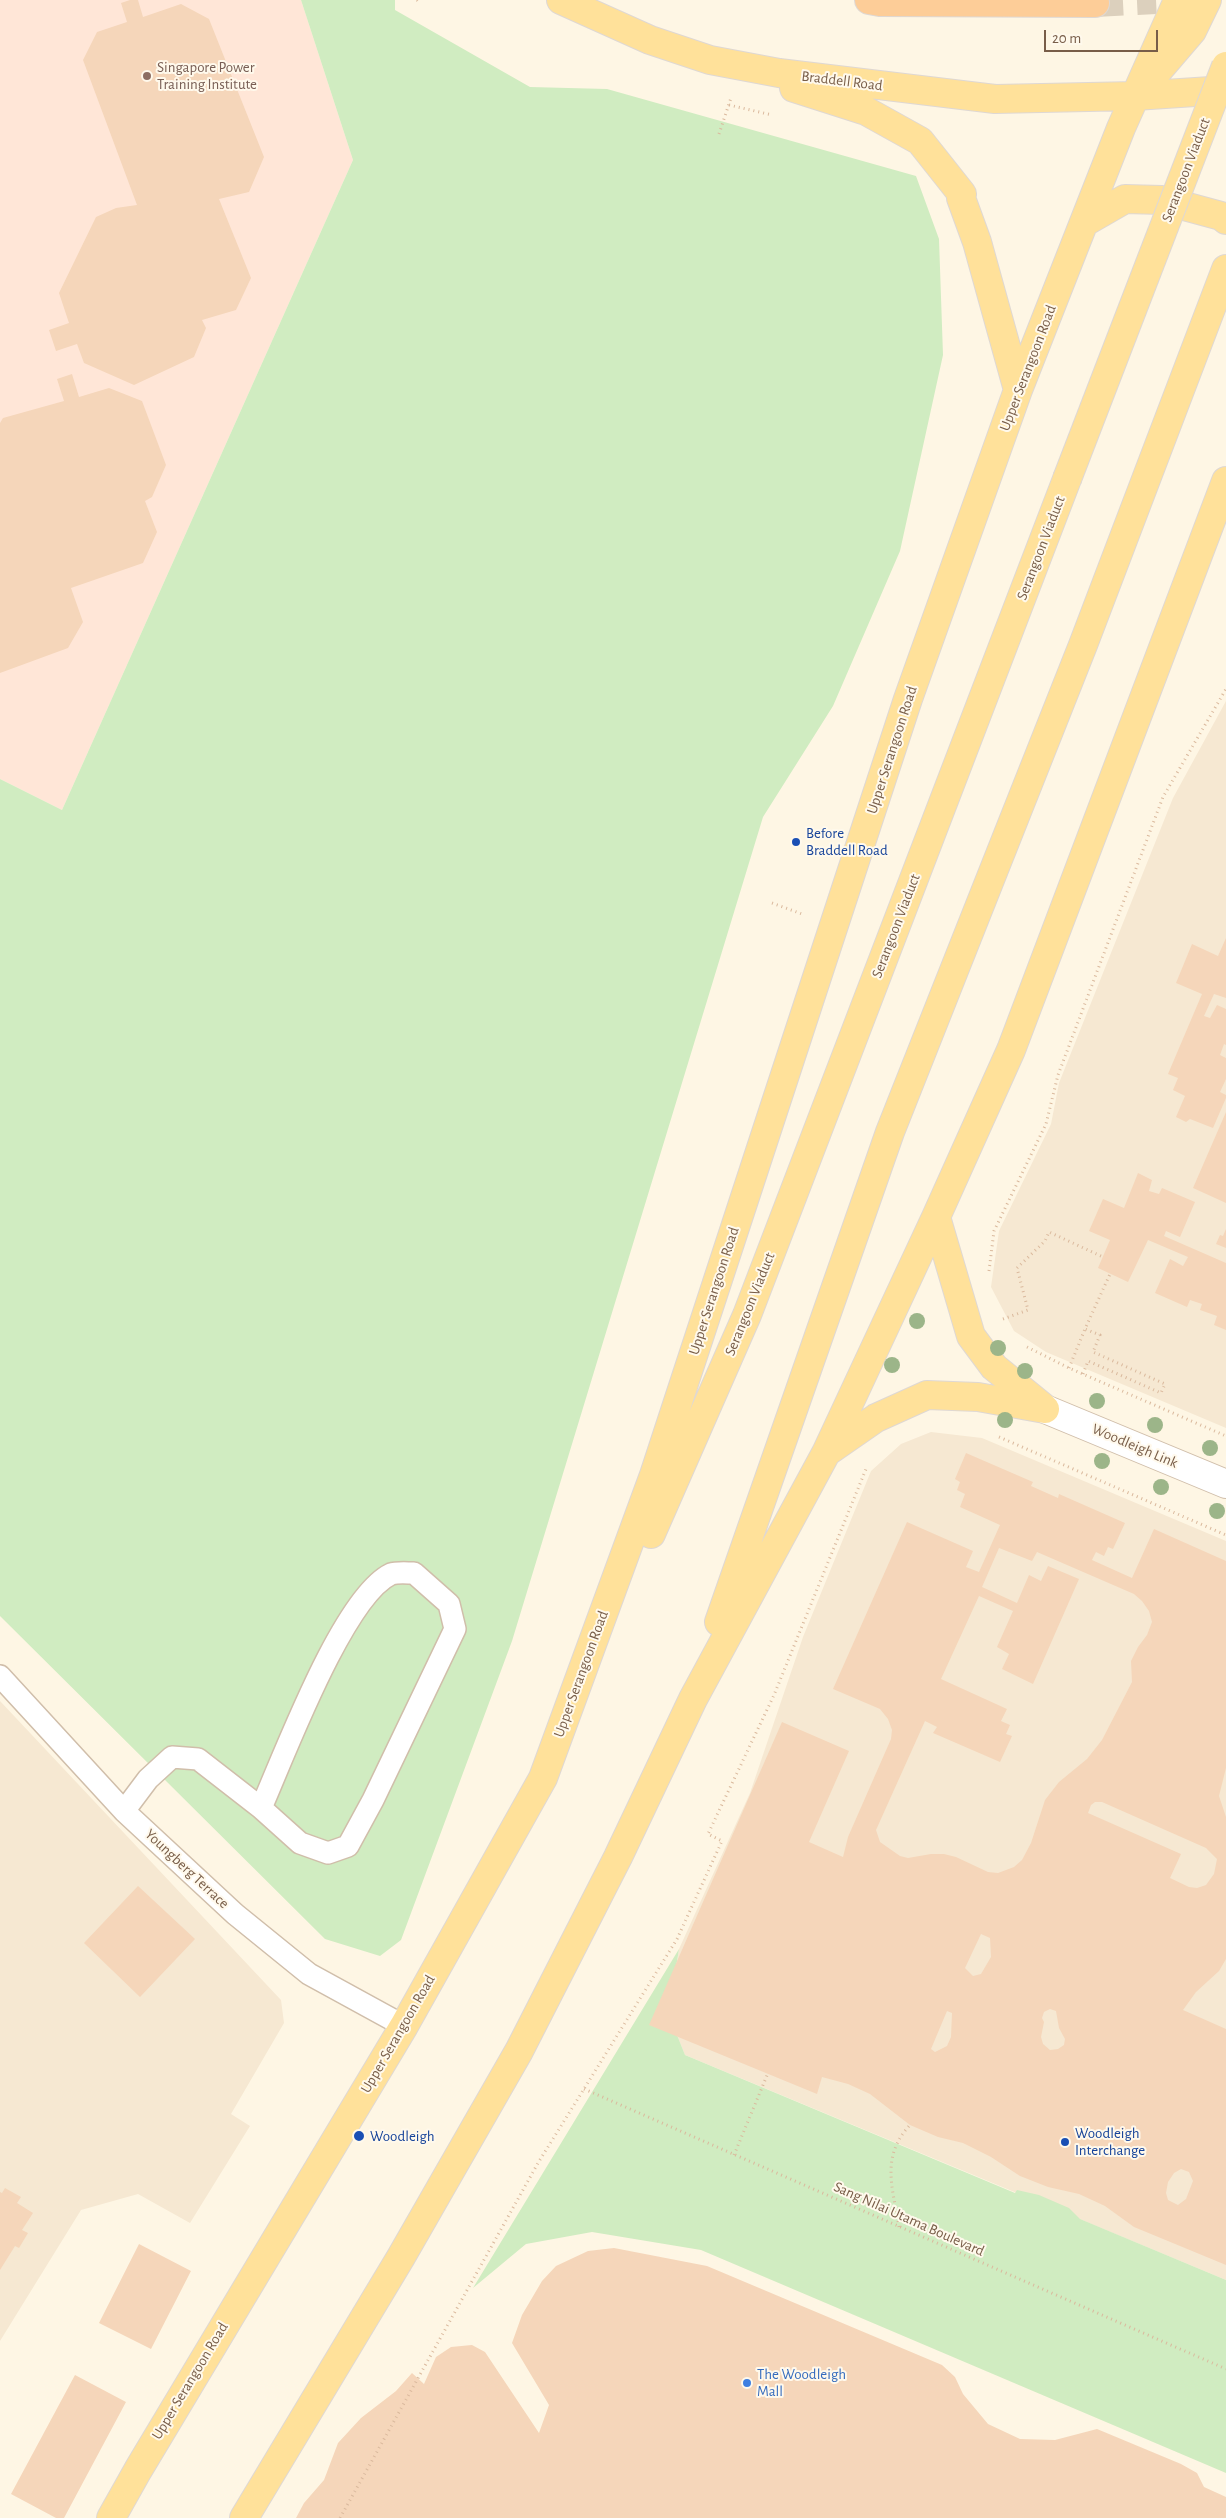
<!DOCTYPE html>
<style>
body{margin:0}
#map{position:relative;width:1226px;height:2518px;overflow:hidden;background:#fef6e4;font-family:"Alegreya Sans",sans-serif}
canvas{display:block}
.scale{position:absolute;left:1044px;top:30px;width:114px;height:22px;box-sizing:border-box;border:2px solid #785d48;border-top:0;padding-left:6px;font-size:15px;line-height:18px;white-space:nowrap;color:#785d48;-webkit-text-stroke:4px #fff9ec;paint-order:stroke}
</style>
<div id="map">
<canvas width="1226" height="2518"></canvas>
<div class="scale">20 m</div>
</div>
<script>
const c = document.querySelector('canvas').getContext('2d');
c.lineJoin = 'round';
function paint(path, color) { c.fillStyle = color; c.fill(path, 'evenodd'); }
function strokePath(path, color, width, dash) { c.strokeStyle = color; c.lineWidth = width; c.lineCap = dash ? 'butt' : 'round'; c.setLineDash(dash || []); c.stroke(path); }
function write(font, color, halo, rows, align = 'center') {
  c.font = font + ' "Alegreya Sans",sans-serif'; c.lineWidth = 4; c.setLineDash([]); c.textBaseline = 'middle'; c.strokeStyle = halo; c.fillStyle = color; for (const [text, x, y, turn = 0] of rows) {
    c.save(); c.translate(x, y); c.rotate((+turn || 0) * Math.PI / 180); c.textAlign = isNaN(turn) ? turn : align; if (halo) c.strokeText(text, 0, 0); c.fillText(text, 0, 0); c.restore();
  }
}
paint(new Path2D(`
 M1226,701V1428L1046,1352L1014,1331L991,1287L999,1231L1051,1124L1059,1083L1173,798Z
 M931,1432L982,1438L1226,1541V2280L685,2055L675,2030L670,2005L679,1949L750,1793L803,1637L871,1471L901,1444Z
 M0,1701L281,2000L284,2023L231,2114L250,2126L190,2223L138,2194L81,2210L0,2341Z`), '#f6e8d2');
paint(new Path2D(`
 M0,0H301L353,160L62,810L0,779Z`), '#ffe6d7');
paint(new Path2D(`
 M301,0H395V10L530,87L607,89L916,176L939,239L943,355L900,551L833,706L763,817L512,1641L401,1940L380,1956L325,1939L0,1616V779L62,810L353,160Z
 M679,1949L670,2005L675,2030L685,2055L1015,2193L1017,2190L1039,2195L1069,2208L1080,2219L1226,2280V2473L701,2250L592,2232L526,2244L473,2288Z`), '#d0ecc1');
paint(new Path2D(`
 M130,0H138L143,17L181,4L209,19L264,157L249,192L219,199L251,278L236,310L202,320L206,328L194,357L134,385L84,363L77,344L56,351L49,330L69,323L59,293L96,217L116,208L137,205L83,60L97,32L127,22L121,3Z
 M72,374L79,397L109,388L142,401L166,465L152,497L145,501L157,532L143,563L71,588L83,622L68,648L0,673V423L3,418L64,401L57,379Z
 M1226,938V998L1214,994L1204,1016L1210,1018L1217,1005L1226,1009V1045L1224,1044L1220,1055L1226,1058V1079L1220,1092L1226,1095V1098L1213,1128L1190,1119L1186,1122L1176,1117L1185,1096L1173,1090L1178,1078L1168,1074L1202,994L1176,983L1192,944L1218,956Z
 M1226,1112V1203L1193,1188Z
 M1138,1173L1152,1180L1149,1191L1159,1194L1162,1188L1195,1202L1180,1237L1166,1231L1164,1236L1226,1263V1330L1214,1325L1217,1316L1200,1310L1202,1304L1190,1300L1187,1307L1155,1293L1170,1259L1183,1266L1188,1257L1148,1240L1128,1282L1098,1268L1110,1240L1089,1231L1103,1199L1124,1208Z
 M1226,1229V1248L1216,1244L1220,1235L1223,1236Z
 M966,1453L1033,1482L1031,1486L1058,1498L1059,1494L1125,1523L1113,1549L1108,1547L1104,1556L1096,1552L1092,1560L1132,1578L1154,1529L1226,1561V1768L1219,1796L1226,1817V1959L1219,1971L1196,1992L1183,2010L1226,2029V2265L1134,2227L1105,2206L1079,2194L1048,2187L1020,2176L991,2157L963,2143L938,2137L910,2125L870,2094L848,2084L822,2077L817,2094L649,2025L782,1722L849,1751L809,1842L843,1857L848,1837L891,1739L892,1730L888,1719L880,1709L833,1689L907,1522L973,1551L966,1567L979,1572L1000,1525L960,1507L965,1494L957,1490L960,1482L955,1479ZM999,1548L1032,1561L1037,1552L1134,1594L1142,1601L1149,1611L1152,1622L1147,1635L1138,1647L1131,1661L1132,1682L1102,1740L1087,1759L1059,1782L1045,1800L1031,1843L1022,1860L1014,1867L998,1873L988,1872L956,1857L944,1854H931L908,1858L900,1856L880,1842L876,1830L925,1721L937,1727L933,1733L1000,1762L1012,1736L1006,1734L1010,1725L1001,1721L1007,1709L941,1679L979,1596L1013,1611L997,1647L1009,1654L1002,1669L1033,1684L1079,1579L1048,1566L1041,1581L1029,1575L1017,1603L982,1587ZM1095,1802H1102L1206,1848L1217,1859L1214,1874L1206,1885L1197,1888L1189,1887L1170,1878L1181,1854L1088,1813L1091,1805ZM981,1934L990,1938L991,1957L981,1974L973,1976L965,1968ZM1050,2009L1056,2011L1059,2028L1065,2039L1064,2045L1058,2049L1050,2050L1043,2044L1041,2037L1044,2022L1042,2018L1044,2012ZM947,2011L952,2013L951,2037L947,2046L935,2052L931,2049ZM1181,2169L1189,2172L1193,2181L1186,2199L1178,2205L1168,2200L1166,2193L1168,2182L1174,2173Z
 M138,1886L195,1939L140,1997L84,1943Z
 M5,2188L21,2197L17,2203L33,2213L22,2230L28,2233L19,2248L15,2246L0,2270V2192L2,2193Z
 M139,2244L191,2271L151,2349L99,2323Z
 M614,2248L707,2266L942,2365L955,2377L963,2394L988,2424L1020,2439L1055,2440L1097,2429L1181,2464L1197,2473L1204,2487L1226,2497V2518H296L304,2503L324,2480L338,2443L361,2418L396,2391L412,2373L424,2384L436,2357L451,2347L472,2345L485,2352L539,2433L549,2405L512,2343L522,2315L542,2281L556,2266L588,2251Z
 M75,2375L126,2402L64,2518H56L11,2494Z`), '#f5d6ba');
strokePath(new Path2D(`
 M1095,3L1156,0`), '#dcd0bd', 28, [28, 14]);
const service = new Path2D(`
 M0,1676L124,1811L235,1914L309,1974L404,2026
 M124,1811L148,1779L172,1757L198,1759L261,1808L300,1843L328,1853L348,1846L373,1800L455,1629L449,1604L414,1573C407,1573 397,1572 391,1574C343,1597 284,1756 261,1808`);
const minor = new Path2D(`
 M1045,1409L1226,1484`);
const primary = new Path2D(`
 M561,0L650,40L710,60L779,73L995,99L1135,96L1226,90
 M1150,80L1192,31L1207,0
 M794,88L866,111L920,141L962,194L961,198L977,242L1018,390
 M1085,222L1125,199L1162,200L1221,216L1226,220
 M936,1217L971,1336L994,1367L1043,1407
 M827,1452L876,1418L927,1395L978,1397L1045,1409
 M651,1534L747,1315L1067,479
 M719,1622L890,1132L1083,645L1226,269
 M111,2518L138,2470L404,2026L543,1778L654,1475L908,699L1018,390L1121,128L1178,0
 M244,2518L401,2257L519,2051L618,1857L693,1699L826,1453L936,1217L1011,1050L1226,481`);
const trunk = new Path2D(`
 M869,0L880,2L1095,3`);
strokePath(service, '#d0beaa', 24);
strokePath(minor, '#d0beaa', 30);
strokePath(primary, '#dfd8d3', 30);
strokePath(trunk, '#dfd8d3', 30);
strokePath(new Path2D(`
 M417,0L418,1
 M729,105L772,115
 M719,134L731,98
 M772,903L802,914
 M989,1271L994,1231L1046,1124L1058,1075L1163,797L1226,689
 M1003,1319L1028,1310L1017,1268L1045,1241L1049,1232L1103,1257
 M1027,1347L1069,1368L1226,1436
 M1069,1368L1085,1329
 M1083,1374L1088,1361L1161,1393L1165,1384L1093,1352L1100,1335L1085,1329L1110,1274
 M999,1437L1226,1535
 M584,2089L1226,2369
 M734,2155L768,2073
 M899,2227C893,2188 880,2157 910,2125
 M340,2518L538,2163L677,1939L722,1841L708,1834L774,1695L866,1469`), '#dab99d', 3, [1, 4]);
strokePath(service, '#fff', 21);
strokePath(minor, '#fff', 28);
strokePath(primary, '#ffe19a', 28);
strokePath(trunk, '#fdcd98', 28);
const primaryBridge = new Path2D(`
 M1067,479L1226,66`);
strokePath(primaryBridge, '#dfd8d3', 30, []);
strokePath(primaryBridge, '#ffe19a', 28);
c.fillStyle = '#9cb589';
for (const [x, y] of [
 [917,1321],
 [998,1348],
 [892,1365],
 [1025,1371],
 [1097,1401],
 [1005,1420],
 [1155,1425],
 [1210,1448],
 [1102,1461],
 [1161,1487],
 [1217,1511]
]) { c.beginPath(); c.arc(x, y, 8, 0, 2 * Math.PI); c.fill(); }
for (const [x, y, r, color] of [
 [147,76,5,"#8d6e63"],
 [796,842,5,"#1a4fb4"],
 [359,2136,6,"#1a4fb4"],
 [1065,2142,5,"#1a4fb4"],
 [747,2383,5,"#3f7fe0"]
]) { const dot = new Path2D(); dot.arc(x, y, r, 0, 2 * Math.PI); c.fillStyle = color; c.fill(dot); strokePath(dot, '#fff9ec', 2); }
write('15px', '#785e54', '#fff9ec', [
 ["Singapore Power",157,67],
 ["Training Institute",157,84]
], 'left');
write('15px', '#785d48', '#fff9ec', [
 ["Braddell Road",842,81,7],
 ["Serangoon Viaduct",1186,170,-69],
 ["Upper Serangoon Road",1028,368,-69],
 ["Serangoon Viaduct",1041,548,-69],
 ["Upper Serangoon Road",892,750,-72],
 ["Serangoon Viaduct",896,926,-69],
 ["Upper Serangoon Road",714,1291,-72],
 ["Serangoon Viaduct",750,1304,-68],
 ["Woodleigh Link",1135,1446,23],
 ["Upper Serangoon Road",581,1674,-70],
 ["Youngberg Terrace",187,1869,43],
 ["Upper Serangoon Road",398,2034,-60],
 ["Sang Nilai Utama Boulevard",909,2219,24],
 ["Upper Serangoon Road",190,2381,-59]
]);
write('15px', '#164399', '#fff9ec', [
 ["Before",806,833],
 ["Braddell Road",806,850],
 ["Woodleigh",1075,2133],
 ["Interchange",1075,2150],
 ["Woodleigh",370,2136]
], 'left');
write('15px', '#366cbe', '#fff9ec', [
 ["The Woodleigh",757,2374],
 ["Mall",757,2391]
], 'left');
</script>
